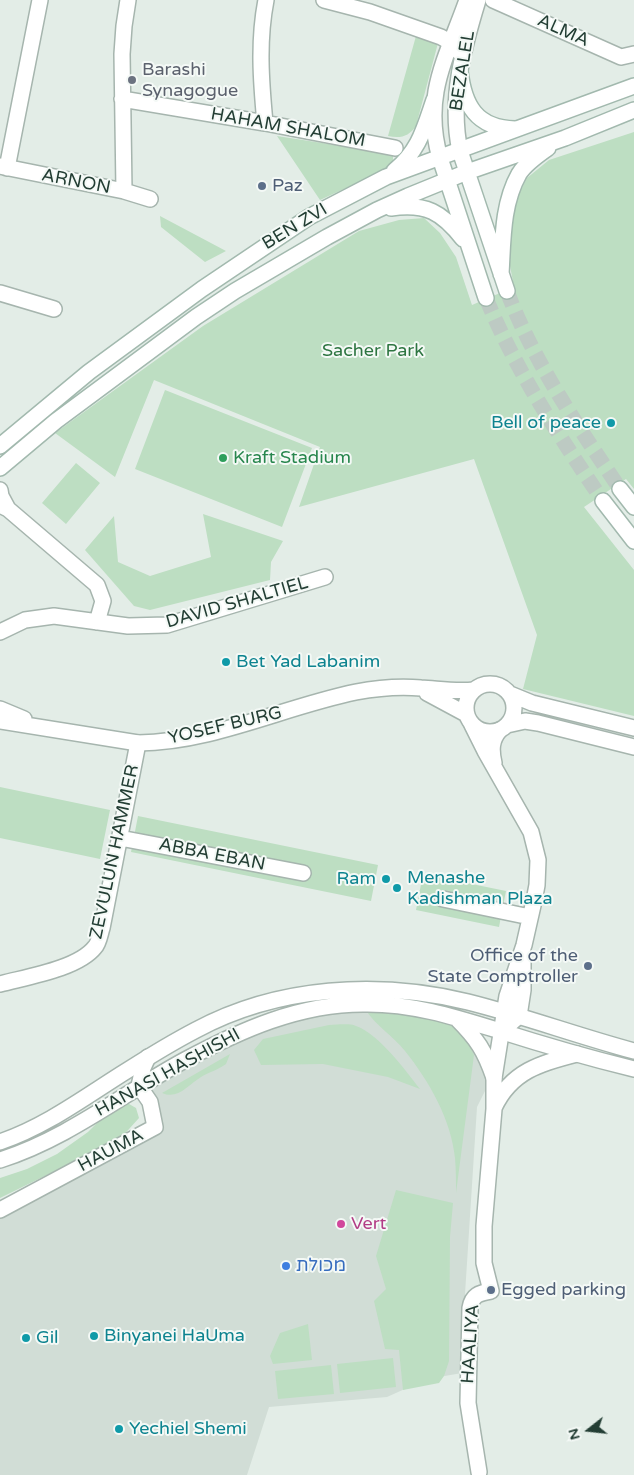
<!DOCTYPE html>
<meta charset="utf-8">
<style>
body{margin:0}
#map{position:relative;width:634px;height:1475px;overflow:hidden;background:#e3ede7;font-family:"Varela Round",sans-serif}
canvas{display:block}
.north{position:absolute;left:564px;top:1405px;width:50px;height:50px;-webkit-text-stroke:4px #f4f9f6;paint-order:stroke;rotate:254deg;font-size:14px;font-weight:700;line-height:20px;text-align:center;color:#233e34}
.north::after{content:'';display:block;margin:auto;width:18px;height:22px;background:#233e34;clip-path:polygon(50% 0,100% 100%,50% 72%,0 100%)}
</style>
<div id="map">
<canvas width="634" height="1475"></canvas>
<div class="north">N</div>
</div>
<script>
const c = document.querySelector('canvas').getContext('2d');
c.lineJoin = 'round';
function paint(path, color) { c.fillStyle = color; c.fill(path, 'evenodd'); }
function strokePath(path, color, width, dash) { c.strokeStyle = color; c.lineWidth = width; c.lineCap = dash ? 'butt' : 'round'; c.setLineDash(dash || []); c.stroke(path); }
function write(font, color, halo, rows, align = 'center') {
  c.font = font + ' "Varela Round",Heebo,sans-serif'; c.lineWidth = 4; c.setLineDash([]); c.textBaseline = 'middle'; c.strokeStyle = halo; c.fillStyle = color; for (const [text, x, y, turn = 0] of rows) {
    c.save(); c.translate(x, y); c.rotate((+turn || 0) * Math.PI / 180); c.textAlign = isNaN(turn) ? turn : align; if (halo) c.strokeText(text, 0, 0); c.fillText(text, 0, 0); c.restore();
  }
}
paint(new Path2D(`
 M413,1007L487,1056V1087L477,1107L465,1294L468,1372L427,1379L387,1397L269,1407L247,1475H0V1208L155,1128L139,1086L296,1013Z`), '#d1ddd6');
paint(new Path2D(`
 M416,36L438,43L416,126C409,136 401,139 388,136Z
 M634,132V489L626,479L584,507L634,570V716L523,689L537,635L474,459L299,507L320,447L154,380L115,477L55,433L203,326L359,231L399,220L424,218L440,233L456,257L472,305L514,287L510,266L508,232L516,200L527,178L549,160Z
 M277,136L393,154V161L385,170L320,200Z
 M160,216L226,251L205,262L161,227Z
 M165,390L312,448L282,527L135,469Z
 M76,463L100,483L66,524L42,503Z
 M203,514L283,541L271,562L270,580L150,610L134,606L85,550L114,516L118,562L150,576L211,557Z
 M0,787L110,810L100,859L0,838Z
 M138,816L378,865L371,901L131,852Z
 M423,874L506,891L499,927L416,910Z
 M365,1009L437,1016L452,1024L467,1039L474,1055L456,1193C456,1181 456,1170 455,1158C451,1119 429,1081 405,1051C393,1036 376,1026 365,1009Z
 M329,1025C337,1025 349,1023 356,1026C379,1034 406,1071 420,1089L388,1077L323,1064L261,1065L254,1050L263,1039Z
 M230,1054L226,1064C218,1070 209,1072 201,1077C188,1085 178,1100 162,1093Z
 M120,1104H129L136,1108L139,1118L120,1139L0,1198V1178L27,1169L57,1154L88,1132L104,1116Z
 M396,1190L453,1203L450,1237L449,1361L444,1376L439,1383L403,1390L399,1350L385,1349L374,1301L386,1289L376,1256Z
 M308,1324L312,1360L273,1364L270,1356L280,1333Z
 M393,1358L396,1387L340,1393L337,1364Z
 M331,1365L334,1394L278,1399L275,1371Z`), '#bddec2');
strokePath(new Path2D(`
 M507,291C534,363 578,426 620,489
 M486,298C516,371 559,436 603,501`), '#bdcac3', 15, [15, 8]);
const minor = new Path2D(`
 M324,0L370,12L441,37L450,42L459,52
 M493,0L621,57L634,54
 M122,99L265,123L395,148
 M265,123C261,81 258,41 266,0
 M0,166L124,191L150,199
 M7,168L40,0
 M124,191L122,54L124,26L128,0
 M0,293L54,309
 M0,490L1,496L8,509
 M0,505L8,509L97,585L103,601L97,622
 M0,632L25,620L54,616L128,626L167,625L325,577
 M472,725L485,751L531,832L538,860L537,885L534,901L524,945L507,996L494,1078V1109L484,1226V1263L491,1291C479,1293 472,1295 470,1308L468,1403L479,1472
 M494,763C491,750 491,740 500,730
 M120,838L303,873
 M443,899L530,917
 M0,984C26,977 78,969 95,947C99,943 100,934 102,928L138,743
 M510,1024L519,1016L523,990V959
 M494,1108C511,1071 541,1063 577,1054
 M0,1210L155,1127L150,1102L139,1086L143,1068L148,1057`);
const tertiary = new Path2D(`
 M460,151C449,100 463,49 478,0
 M440,158C422,95 447,57 467,0
 M466 708a24 24 0 1 1 48 0a24 24 0 1 1-48 0Z
 M427,693L466,714
 M510,694L532,703L634,728
 M0,709L24,719
 M0,721L138,743C214,742 283,707 356,692C377,688 399,686 421,688C439,689 455,692 474,690
 M507,725L525,721L538,723L634,747
 M457,1019C477,1039 485,1051 494,1078
 M0,1142C47,1126 86,1096 128,1070C150,1056 173,1042 196,1030C278,986 378,980 468,1002C524,1016 578,1036 634,1051
 M0,1160C67,1139 124,1093 185,1060C241,1030 299,1004 363,1004C411,1003 455,1017 500,1031C544,1045 589,1058 634,1069`);
const secondary = new Path2D(`
 M460,71C464,105 476,128 515,129
 M460,151L507,291
 M440,158L486,298
 M394,171C419,151 424,129 434,100
 M391,208C426,203 442,212 463,239
 M501,274C503,241 502,204 519,174C525,164 538,155 548,148
 M0,446L89,372L202,289L309,217L386,177L634,86
 M0,468L56,421L196,317L235,291L327,237L377,210L408,196L467,172L565,138L634,110
 M620,489L634,507
 M603,501L634,541`);
strokePath(minor, '#a6b5ae', 18);
strokePath(tertiary, '#a6b5ae', 18);
strokePath(secondary, '#a2b9ae', 18);
strokePath(minor, '#fff', 15);
strokePath(tertiary, '#fff', 15);
strokePath(secondary, '#fff', 15);
for (const [x, y, r, color] of [
 [132,80,5,"#6b7280"],
 [262,186,5,"#5c6f8a"],
 [611,423,5,"#0f9aa8"],
 [223,458,5,"#2e9e5b"],
 [226,662,5,"#0f9aa8"],
 [386,879,5,"#0f9aa8"],
 [397,888,5,"#0f9aa8"],
 [588,966,5,"#5c6f8a"],
 [341,1224,5,"#d1479c"],
 [286,1266,5,"#3f7fe0"],
 [491,1290,5,"#5c6f8a"],
 [94,1336,5,"#0f9aa8"],
 [26,1338,5,"#0f9aa8"],
 [119,1429,5,"#0f9aa8"]
]) { const dot = new Path2D(); dot.arc(x, y, r, 0, 2 * Math.PI); c.fillStyle = color; c.fill(dot); strokePath(dot, '#f4f9f6', 2); }
write('18px', '#233e34', '#f4f9f6', [
 ["ALMA",563,31,24],
 ["BEZALEL",463,71,-81],
 ["HAHAM SHALOM",288,128,10],
 ["ARNON",76,182,11],
 ["BEN ZVI",295,227,-31],
 ["DAVID SHALTIEL",237,603,-16],
 ["YOSEF BURG",225,726,-13],
 ["ZEVULUN HAMMER",115,852,-78],
 ["ABBA EBAN",212,855,11],
 ["HANASI HASHISHI",168,1073,-29],
 ["HAUMA",111,1151,-28],
 ["HAALIYA",471,1344,-86]
]);
write('18px', '#5b616d', '#f4f9f6', [
 ["Barashi",142,70],
 ["Synagogue",142,91]
], 'left');
write('18px', '#4e5e75', '#f4f9f6', [
 ["Paz",272,186],
 ["Office of the",578,956,"right"],
 ["State Comptroller",578,977,"right"],
 ["Egged parking",501,1290]
], 'left');
write('18px', '#2d7541', '#f4f9f6', [
 ["Sacher Park",373,351]
]);
write('18px', '#0d838f', '#f4f9f6', [
 ["Bell of peace",601,423,"right"],
 ["Bet Yad Labanim",236,662],
 ["Menashe",407,878],
 ["Kadishman Plaza",407,899],
 ["Ram",376,879,"right"],
 ["Binyanei HaUma",104,1336],
 ["Gil",36,1338],
 ["Yechiel Shemi",129,1429]
], 'left');
write('18px', '#27864d', '#f4f9f6', [
 ["Kraft Stadium",233,458]
], 'left');
write('18px', '#b23c85', '#f4f9f6', [
 ["Vert",351,1224]
], 'left');
write('18px', '#366cbe', '#f4f9f6', [
 ["מכולת",296,1266]
], 'left');
</script>
